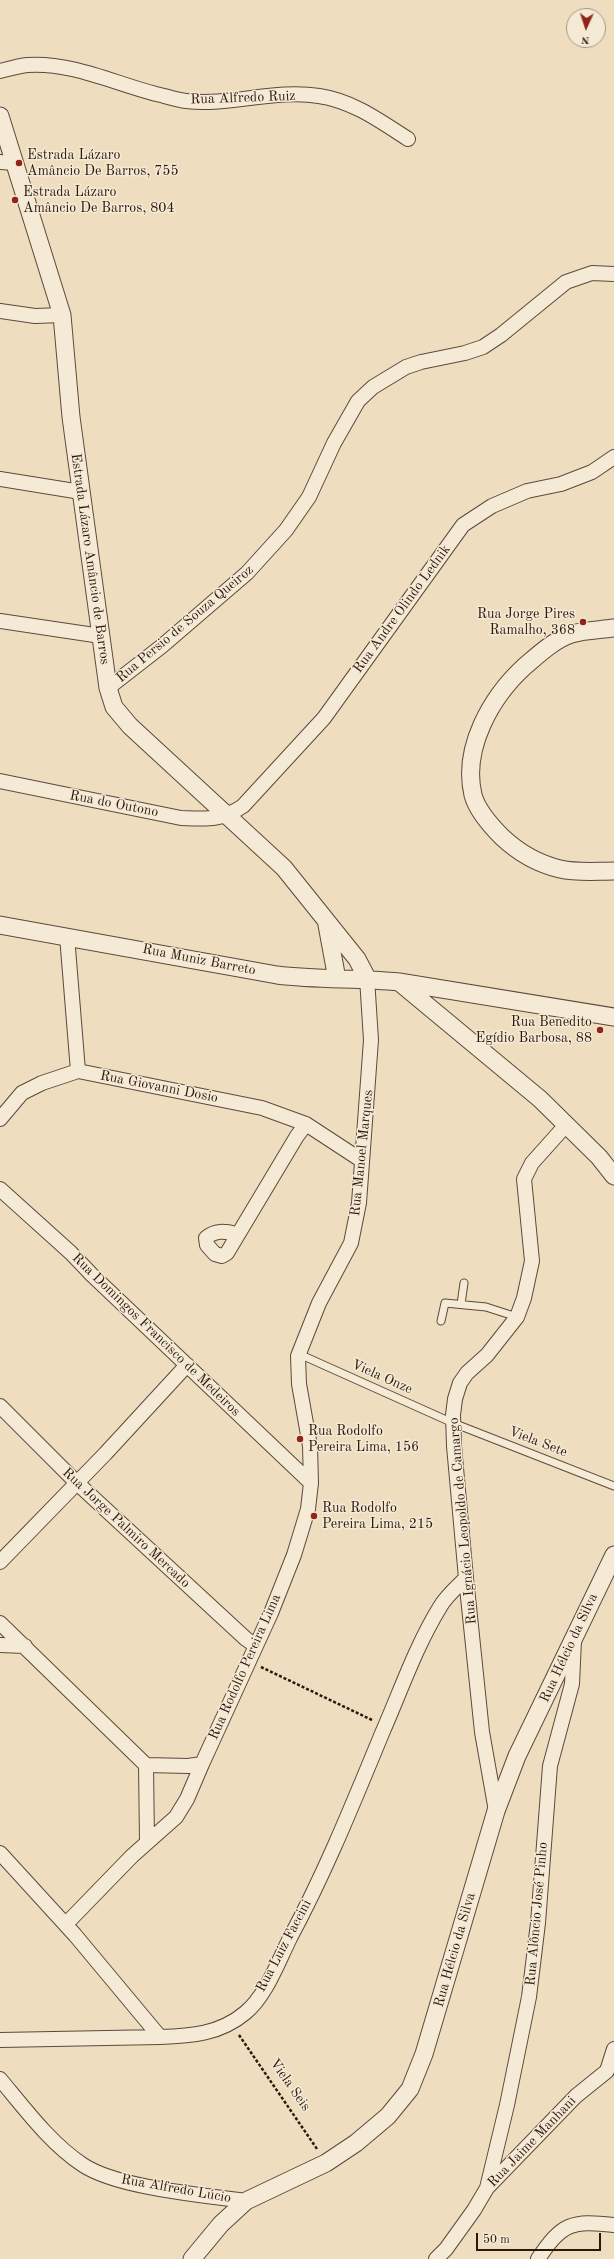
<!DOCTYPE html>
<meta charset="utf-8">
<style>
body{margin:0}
#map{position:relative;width:614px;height:2259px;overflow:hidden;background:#eedebf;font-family:"Old Standard TT",serif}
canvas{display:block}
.north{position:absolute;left:566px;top:8px;width:40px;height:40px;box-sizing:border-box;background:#f4ead5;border:1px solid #a49685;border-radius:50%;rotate:183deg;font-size:11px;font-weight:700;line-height:16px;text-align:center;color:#2d170d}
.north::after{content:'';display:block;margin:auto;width:14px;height:18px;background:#8f2418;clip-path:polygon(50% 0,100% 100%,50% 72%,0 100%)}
.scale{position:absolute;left:476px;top:2233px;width:125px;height:18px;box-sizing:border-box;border:2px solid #2d170d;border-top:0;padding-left:5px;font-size:12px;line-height:14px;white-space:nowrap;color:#2d170d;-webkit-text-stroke:3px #f4ead5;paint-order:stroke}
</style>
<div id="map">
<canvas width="614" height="2259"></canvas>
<div class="north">N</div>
<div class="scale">50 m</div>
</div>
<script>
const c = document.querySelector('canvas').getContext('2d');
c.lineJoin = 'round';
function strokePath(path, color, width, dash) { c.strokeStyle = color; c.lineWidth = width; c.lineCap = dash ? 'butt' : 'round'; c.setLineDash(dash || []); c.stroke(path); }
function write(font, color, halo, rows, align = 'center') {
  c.font = font + ' "Old Standard TT",serif'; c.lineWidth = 3; c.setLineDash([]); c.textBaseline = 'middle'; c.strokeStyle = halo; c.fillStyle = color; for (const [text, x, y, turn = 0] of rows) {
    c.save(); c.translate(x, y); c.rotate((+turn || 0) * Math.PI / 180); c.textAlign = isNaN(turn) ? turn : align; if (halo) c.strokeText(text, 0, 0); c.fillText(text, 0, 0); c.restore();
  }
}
const service = new Path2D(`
 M461,1304L464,1283
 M441,1321L445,1303L486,1307L517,1317
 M299,1354L453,1423L614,1486`);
const minor = new Path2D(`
 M0,71C9,69 18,66 27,65C72,62 113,83 156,94C166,96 176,100 186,101C230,106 275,89 319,96C353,101 380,121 408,139
 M0,162L15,163
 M0,311L35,316L62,315
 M0,479L81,492
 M0,621L101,636
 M108,688L162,646L247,573L286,530L309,497L334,443L358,401L373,387L406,367L421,362L465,353L483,347L501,335L566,282L592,273L614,274
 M0,781L181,818C207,819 221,821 243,806L324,718L463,525L492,506L527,491L561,484L592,472L614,457
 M67,936L78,1071L262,1108L306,1124L361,1160
 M0,1119L22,1093L42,1083L78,1071
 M0,1189L71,1253L92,1275L311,1483
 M236,1234C225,1231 215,1230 206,1238L207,1245L215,1254L222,1256L227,1253L297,1136L306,1124
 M0,1406L76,1482L246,1639L256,1646
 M0,1562L105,1454L187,1365
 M0,1623L146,1765L188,1766L202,1764L271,1613L294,1555L308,1509L311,1483L310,1446L299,1384L298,1356L319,1303L351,1243L359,1203L371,1040L367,978
 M0,1645L25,1646
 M146,1765L147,1841
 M496,1811L482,1732L466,1578L454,1446L453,1415L455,1399L460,1383L467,1373L487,1355L517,1317L524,1298L532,1261L524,1179L532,1163L566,1125
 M0,1853L75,1935L160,2037C191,2036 220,2034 245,2013C266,1996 278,1962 290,1938C326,1871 354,1801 383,1731C401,1690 416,1646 440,1607C446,1596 457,1587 466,1578
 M66,1924L132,1856L176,1817L187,1799L202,1764
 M0,2040L160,2037
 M0,2079C25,2109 50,2143 83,2165C118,2188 203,2195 246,2201
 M487,2188L507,2105L529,1997L538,1923L550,1766L572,1684L574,1640
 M436,2259L446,2249L474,2210L487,2188L576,2096L607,2071L614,2049
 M538,2259C562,2223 572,2220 614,2225`);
const tertiary = new Path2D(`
 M0,116L62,315L71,417L108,688L114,707L130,726L284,868L357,959L367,978
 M614,628C601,630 585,630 572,634C555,639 538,655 525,666C491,697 462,748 473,795C477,810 491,826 502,837C518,852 539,864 560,869C578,873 596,871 614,871
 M0,925L277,975C318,980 359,978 399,982L614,1017
 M327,925L337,979
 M399,982L540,1099L599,1157L614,1176
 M192,2259L221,2224L246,2201L326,2163L356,2143L388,2116L410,2089L424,2054L496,1811L517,1756L614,1555`);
strokePath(service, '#5d493a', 9);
strokePath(minor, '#5d493a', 16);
strokePath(tertiary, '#5d493a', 19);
strokePath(new Path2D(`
 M261,1667L372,1720
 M239,2035L317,2149`), '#2d170d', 2.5, [3, 2]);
strokePath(service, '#f4ead5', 7);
strokePath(minor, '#f4ead5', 14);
strokePath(tertiary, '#f4ead5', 17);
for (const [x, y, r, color] of [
 [19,163,4,"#8f2418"],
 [15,200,4,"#8f2418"],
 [583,622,4,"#8f2418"],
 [600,1030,4,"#8f2418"],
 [300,1439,4,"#8f2418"],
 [314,1516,4,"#8f2418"]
]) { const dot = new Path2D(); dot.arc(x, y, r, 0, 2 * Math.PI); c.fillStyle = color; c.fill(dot); strokePath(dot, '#f4ead5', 1.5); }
write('14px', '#2d170d', '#f4ead5', [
 ["Rua Alfredo Ruiz",243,98,-2],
 ["Estrada Lázaro Amâncio de Barros",90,559,82],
 ["Rua Andre Olindo Lednik",402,609,-54],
 ["Rua Persio de Souza Queiroz",185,624,-40],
 ["Rua do Outono",114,804,11],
 ["Rua Muniz Barreto",199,960,11],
 ["Rua Giovanni Dosio",159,1087,11],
 ["Rua Manoel Marques",362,1153,-84],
 ["Rua Domingos Francisco de Medeiros",156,1335,44],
 ["Viela Onze",382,1377,24],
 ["Viela Sete",538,1442,21],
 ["Rua Ignácio Leopoldo de Camargo",463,1521,-95],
 ["Rua Jorge Palmiro Mercado",126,1528,43],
 ["Rua Hélcio da Silva",569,1648,-65],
 ["Rua Rodolfo Pereira Lima",245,1667,-66],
 ["Rua Alôncio José Pinho",537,1914,-85],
 ["Rua Luiz Faccini",284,1946,-62],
 ["Rua Hélcio da Silva",455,1950,-74],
 ["Viela Seis",290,2085,55],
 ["Rua Jaime Manhani",532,2142,-46],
 ["Rua Alfredo Lúcio",176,2189,10]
]);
write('14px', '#2d170d', '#f4ead5', [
 ["Estrada Lázaro",27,155],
 ["Amâncio De Barros, 755",27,171],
 ["Estrada Lázaro",23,192],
 ["Amâncio De Barros, 804",23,208],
 ["Rua Jorge Pires",575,614,"right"],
 ["Ramalho, 368",575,630,"right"],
 ["Rua Benedito",592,1022,"right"],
 ["Egídio Barbosa, 88",592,1038,"right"],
 ["Rua Rodolfo",308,1431],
 ["Pereira Lima, 156",308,1447],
 ["Rua Rodolfo",322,1508],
 ["Pereira Lima, 215",322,1524]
], 'left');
</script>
